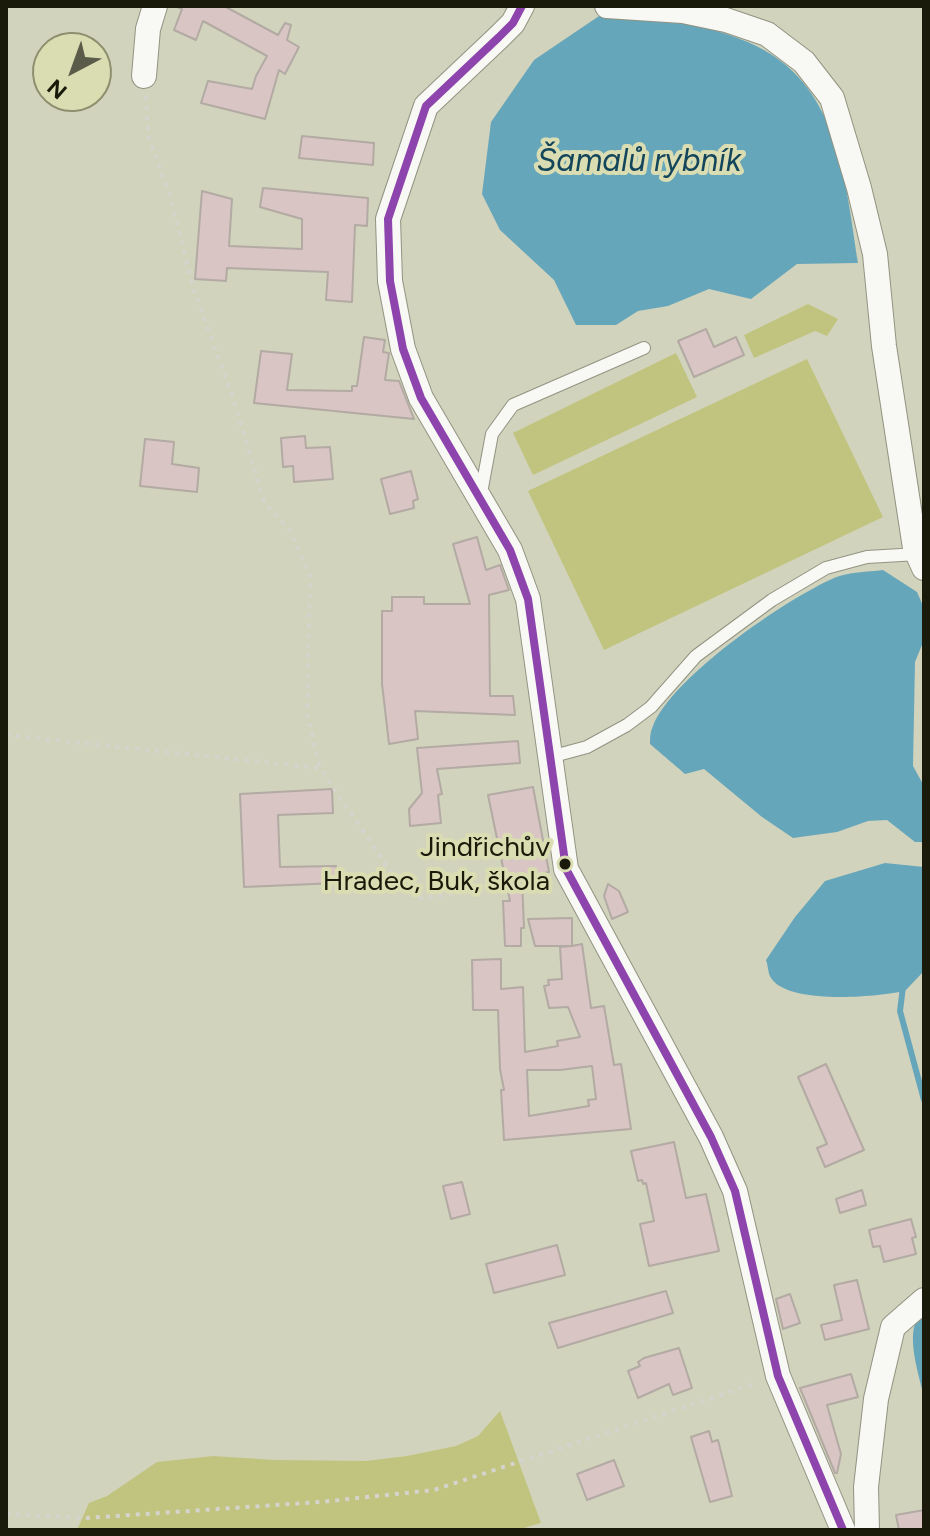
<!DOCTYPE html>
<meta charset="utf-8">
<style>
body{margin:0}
#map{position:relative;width:930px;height:1536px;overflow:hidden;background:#d2d3bc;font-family:Figtree,sans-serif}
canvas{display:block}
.frame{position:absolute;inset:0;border:8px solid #191a0a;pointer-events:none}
.north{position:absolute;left:32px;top:32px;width:80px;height:80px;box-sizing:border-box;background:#daddb2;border:2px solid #8d8f6f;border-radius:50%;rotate:221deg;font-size:22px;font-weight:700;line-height:32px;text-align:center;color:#191a0a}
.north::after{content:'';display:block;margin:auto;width:28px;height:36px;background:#5a5b48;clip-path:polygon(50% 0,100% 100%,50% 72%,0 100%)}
</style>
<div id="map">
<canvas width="930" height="1536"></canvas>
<div class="frame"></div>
<div class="north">N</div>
</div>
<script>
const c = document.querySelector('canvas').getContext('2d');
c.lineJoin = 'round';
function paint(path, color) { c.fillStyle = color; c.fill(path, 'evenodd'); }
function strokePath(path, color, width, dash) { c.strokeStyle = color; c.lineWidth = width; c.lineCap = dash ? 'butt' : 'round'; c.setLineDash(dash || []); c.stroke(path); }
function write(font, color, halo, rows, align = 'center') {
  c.font = font + ' Figtree,sans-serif'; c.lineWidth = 8; c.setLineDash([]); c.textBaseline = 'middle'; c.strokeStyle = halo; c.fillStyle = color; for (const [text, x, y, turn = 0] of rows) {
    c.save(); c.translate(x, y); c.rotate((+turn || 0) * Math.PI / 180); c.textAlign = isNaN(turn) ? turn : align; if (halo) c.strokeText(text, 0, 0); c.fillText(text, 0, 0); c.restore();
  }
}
paint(new Path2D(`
 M808,304L838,319L827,336L815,331L754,358L744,335Z
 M676,353L697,397L533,475L513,433Z
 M807,359L883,517L604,650L528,491Z
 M500,1411L541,1523L517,1530H77L89,1503L107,1496L157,1462L213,1456L275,1460L366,1461L407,1456L456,1446L478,1436Z`), '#c1c47e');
paint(new Path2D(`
 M646,13C677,21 710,27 740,39C838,75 844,173 858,263L797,264L751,299L709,289L668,306L638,311L616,325H576L554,280L500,230L482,194L491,122L534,60L602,14Z
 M883,570L917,592L924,608V640L915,662L913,766L924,786V842H915L887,820L868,821L837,832L793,838L762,817L704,769L685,774L650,744C650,738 650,732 653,726C672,677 786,599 834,578C848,572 868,572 883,570Z
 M885,863L924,867V971L905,991C877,997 788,1005 771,978C768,974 768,965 766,960L795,917L825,881Z
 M924,1312V1396C919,1375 902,1325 924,1312Z`), '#66a6bb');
strokePath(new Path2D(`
 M903,987L900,1011L924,1100`), '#66a6bb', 6);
const building = new Path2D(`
 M175,6H224L278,35L285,23L291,25L287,40L299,47L285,74L279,70L265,119L201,103L208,81L252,89L256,76L267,56L203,21L196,40L174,30L182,9Z
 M302,136L374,143L373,165L299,158Z
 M263,188L368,198L367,226L355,225L352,302L326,300L328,272L227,268L226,281L195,279L202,191L232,199L229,246L302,249V219L260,207Z
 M706,329L714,347L736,337L744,355L694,377L678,341Z
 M364,337L385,340L383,352L389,353L385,380L399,381L414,419L254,403L261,351L292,354L287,390L352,391V386H357Z
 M305,436L306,448L330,447L333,479L294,482L293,466L283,467L281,438Z
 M145,439L174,442L172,464L199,468L197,492L140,486Z
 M411,471L418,499L413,501L414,508L390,514L381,479Z
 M477,537L486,570L500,565L509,590L489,595L490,696H513L515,715L415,711L418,739L389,744L382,684V611H392V597H424V604H470L453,544Z
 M518,741L520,763L437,769L442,794L438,795L441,823L410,826L409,809L422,793L417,748Z
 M533,787L549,872L522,878L524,928H521V946H505L503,901H510L488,795Z
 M332,789L333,813L278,815L280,867L336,866L337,883L244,887L240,794Z
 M608,884L619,891L628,912L612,919L604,896Z
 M572,918V946L582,944L591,1008L604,1006L614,1065L621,1064L631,1129L504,1140L501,1090H504L500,1069L498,1010H473L472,960L501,959V989L523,987L525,1052L558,1046L557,1041L580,1037L568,1007L549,1008L544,986L549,985L548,980L562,979L560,947L571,946H535L528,919ZM592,1066L596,1099L588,1100L589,1106L529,1116L527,1070H560Z
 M826,1064L864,1150L825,1167L817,1148L827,1144L798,1077Z
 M674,1142L686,1198L706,1194L719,1251L649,1266L640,1224L654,1221L646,1183L643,1184L642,1180L638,1181L631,1151Z
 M462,1182L470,1214L451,1219L443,1186Z
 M862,1190L866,1205L840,1213L836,1199Z
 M911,1219L916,1237L912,1238L916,1254L884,1262L880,1246L873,1247L869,1230Z
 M557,1245L565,1275L494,1293L486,1264Z
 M857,1280L869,1329L825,1340L821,1325L842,1320L834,1285Z
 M666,1291L673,1313L558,1348L549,1323Z
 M790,1294L800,1323L783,1329L776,1299Z
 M679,1348L692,1388L673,1395L669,1384L638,1398L628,1371L640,1366L638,1362L644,1358Z
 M851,1374L858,1397L827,1405L841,1454L837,1473H835L800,1388Z
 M709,1431L712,1442L718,1440L732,1496L710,1502L691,1437Z
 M614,1460L624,1486L587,1500L577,1474Z
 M924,1510V1530H899L896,1515Z`);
paint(building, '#d8c5c4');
strokePath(building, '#b2aaa3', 2);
const service = new Path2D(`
 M481,493L492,434L513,405L644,348
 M550,757L587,747L627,725L651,707L696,656L772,600L826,568L867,557L918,554`);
const minor = new Path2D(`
 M522,6L513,23L499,37L426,106L388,219L390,281L403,349L421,398L510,550L528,599L566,869L711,1137L735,1191L778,1376L843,1530
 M607,6L683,11L726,20L767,34L804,62L832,98L859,188L875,254L884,346L915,548L924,568
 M144,76L148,29L155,6
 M867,1530L866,1487L876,1399L893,1327L924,1300`);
strokePath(service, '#929381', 14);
strokePath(minor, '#929381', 26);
strokePath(new Path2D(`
 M146,96L148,135L170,196L193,287L233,398L264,502L290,531L310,576L307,714L320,768
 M6,735L320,768L399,884L421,898L550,881
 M6,1514L86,1518L320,1502L434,1490L757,1383`), '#d4d4cd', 4, [4, 6]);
strokePath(service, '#f8f8f5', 12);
strokePath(minor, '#f8f8f5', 24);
strokePath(new Path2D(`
 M522,6L513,23L499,37L426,106L388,219L390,281L403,349L421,398L510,550L528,599L566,869L711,1137L735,1191L778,1376L843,1530`), '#8e44ad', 8);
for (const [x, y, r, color] of [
 [565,864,7,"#191a0a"]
]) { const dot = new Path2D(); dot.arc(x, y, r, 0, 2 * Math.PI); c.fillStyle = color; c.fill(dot); strokePath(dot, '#daddb2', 3); }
write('28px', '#191a0a', '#daddb2', [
 ["Jindřichův",550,848],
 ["Hradec, Buk, škola",550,882]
], 'right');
write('italic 32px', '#13455b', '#daddb2', [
 ["Šamalů rybník",639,162]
]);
</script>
